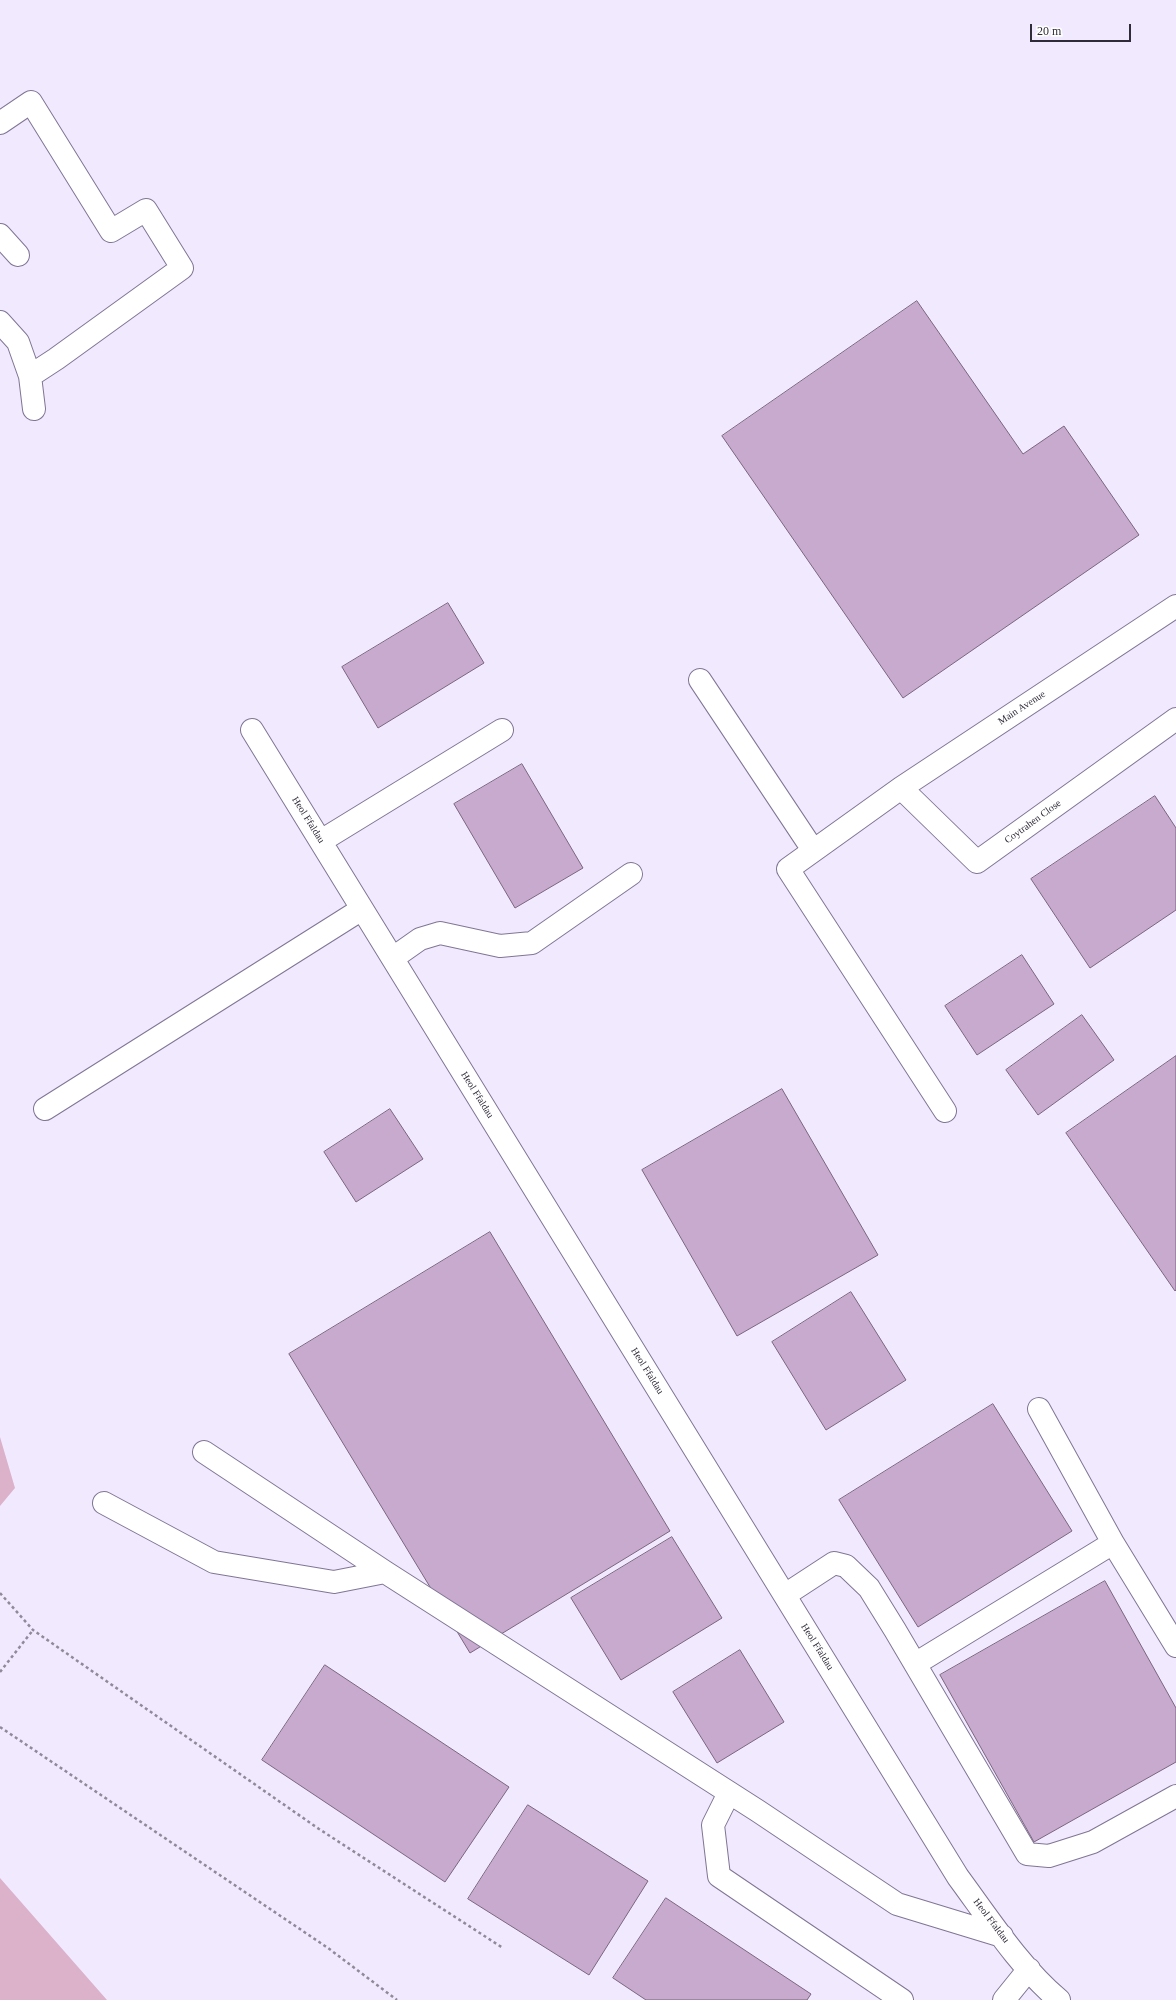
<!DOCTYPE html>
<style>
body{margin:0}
#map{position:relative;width:1176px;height:2000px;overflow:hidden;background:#f1eaff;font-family:Georgia,serif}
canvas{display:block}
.scale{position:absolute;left:1030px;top:24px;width:101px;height:18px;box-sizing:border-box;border:2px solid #302b38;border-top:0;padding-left:5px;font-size:12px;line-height:14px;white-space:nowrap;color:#302b38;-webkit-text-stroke:3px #fff;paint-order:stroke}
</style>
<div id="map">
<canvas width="1176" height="2000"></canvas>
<div class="scale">20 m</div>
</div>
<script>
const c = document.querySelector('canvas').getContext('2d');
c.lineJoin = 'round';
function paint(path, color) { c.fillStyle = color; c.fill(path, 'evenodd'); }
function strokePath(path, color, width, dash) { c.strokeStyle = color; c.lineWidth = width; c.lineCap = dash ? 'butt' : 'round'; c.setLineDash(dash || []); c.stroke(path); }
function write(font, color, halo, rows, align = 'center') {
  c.font = font + ' Georgia,serif'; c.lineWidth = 3.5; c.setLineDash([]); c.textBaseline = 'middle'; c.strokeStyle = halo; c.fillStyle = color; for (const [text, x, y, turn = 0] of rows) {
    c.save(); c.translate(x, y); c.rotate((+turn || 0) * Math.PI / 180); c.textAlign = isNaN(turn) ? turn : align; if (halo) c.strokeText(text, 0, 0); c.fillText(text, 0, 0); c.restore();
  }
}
paint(new Path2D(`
 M0,1437L15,1488L0,1506Z
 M0,1878L107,2000H0Z`), '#dcb2cb');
const building = new Path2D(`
 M917,301L1023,454L1064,426L1139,535L903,698L722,436Z
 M448,603L484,663L378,728L342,667Z
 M522,764L583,868L515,908L454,804Z
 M1155,796L1176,828V910L1090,968L1031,879Z
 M1022,955L1054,1004L977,1055L945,1006Z
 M1082,1015L1114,1060L1038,1115L1006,1070Z
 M1176,1056V1290L1175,1291L1066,1133Z
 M782,1089L878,1255L737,1336L642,1170Z
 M390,1109L423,1159L356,1202L324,1152Z
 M490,1232L670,1531L470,1653L289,1354Z
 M851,1292L906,1380L826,1430L772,1342Z
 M993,1404L1072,1531L918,1627L839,1500Z
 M672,1537L722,1618L621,1680L571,1598Z
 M1105,1581L1176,1708V1762L1034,1842L940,1675Z
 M740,1650L784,1722L717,1763L673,1692Z
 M325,1665L509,1787L445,1882L262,1760Z
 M528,1805L648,1881L589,1975L468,1899Z
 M666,1898L811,1994L807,2000H646L613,1978Z`);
paint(building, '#c7aacd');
strokePath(building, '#7b657f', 1);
const minor = new Path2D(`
 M0,123L31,102L111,231L146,210L182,268L56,359L30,376
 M0,235L18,255
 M0,322L18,342L30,376L34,409
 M700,680L813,850
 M252,730L958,1877C989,1919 1019,1966 1059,2000
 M901,788L977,862L1176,719
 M321,841L502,730
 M393,958L420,939L440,933L500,946L532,943L631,874
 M45,1109L362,909
 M945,1111L788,869L901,788L1176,606
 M204,1452L385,1572L758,1811L897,1904L1002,1936
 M104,1503L214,1562L334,1582L385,1572
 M1113,1543L1176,1646
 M785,1595L834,1563L846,1566L869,1588L895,1630L1027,1854L1049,1856L1093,1842L1176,1796
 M915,1664L1113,1543L1039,1409
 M729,1793L713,1825L719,1876L902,2000
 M1004,2000L1029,1969`);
strokePath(minor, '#807594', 24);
strokePath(new Path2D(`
 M0,1593L33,1630L319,1829L503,1948
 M0,1672L33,1630
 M0,1727L328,1948L397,2000`), '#8f899a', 2.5, [3, 3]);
strokePath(minor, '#fff', 22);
write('10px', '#302b38', '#fff', [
 ["Main Avenue",1022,708,-33],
 ["Heol Ffaldau",308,820,58],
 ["Coytrahen Close",1033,822,-36],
 ["Heol Ffaldau",477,1095,58],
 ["Heol Ffaldau",647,1371,58],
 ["Heol Ffaldau",817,1647,58],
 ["Heol Ffaldau",991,1921,53]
]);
</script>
